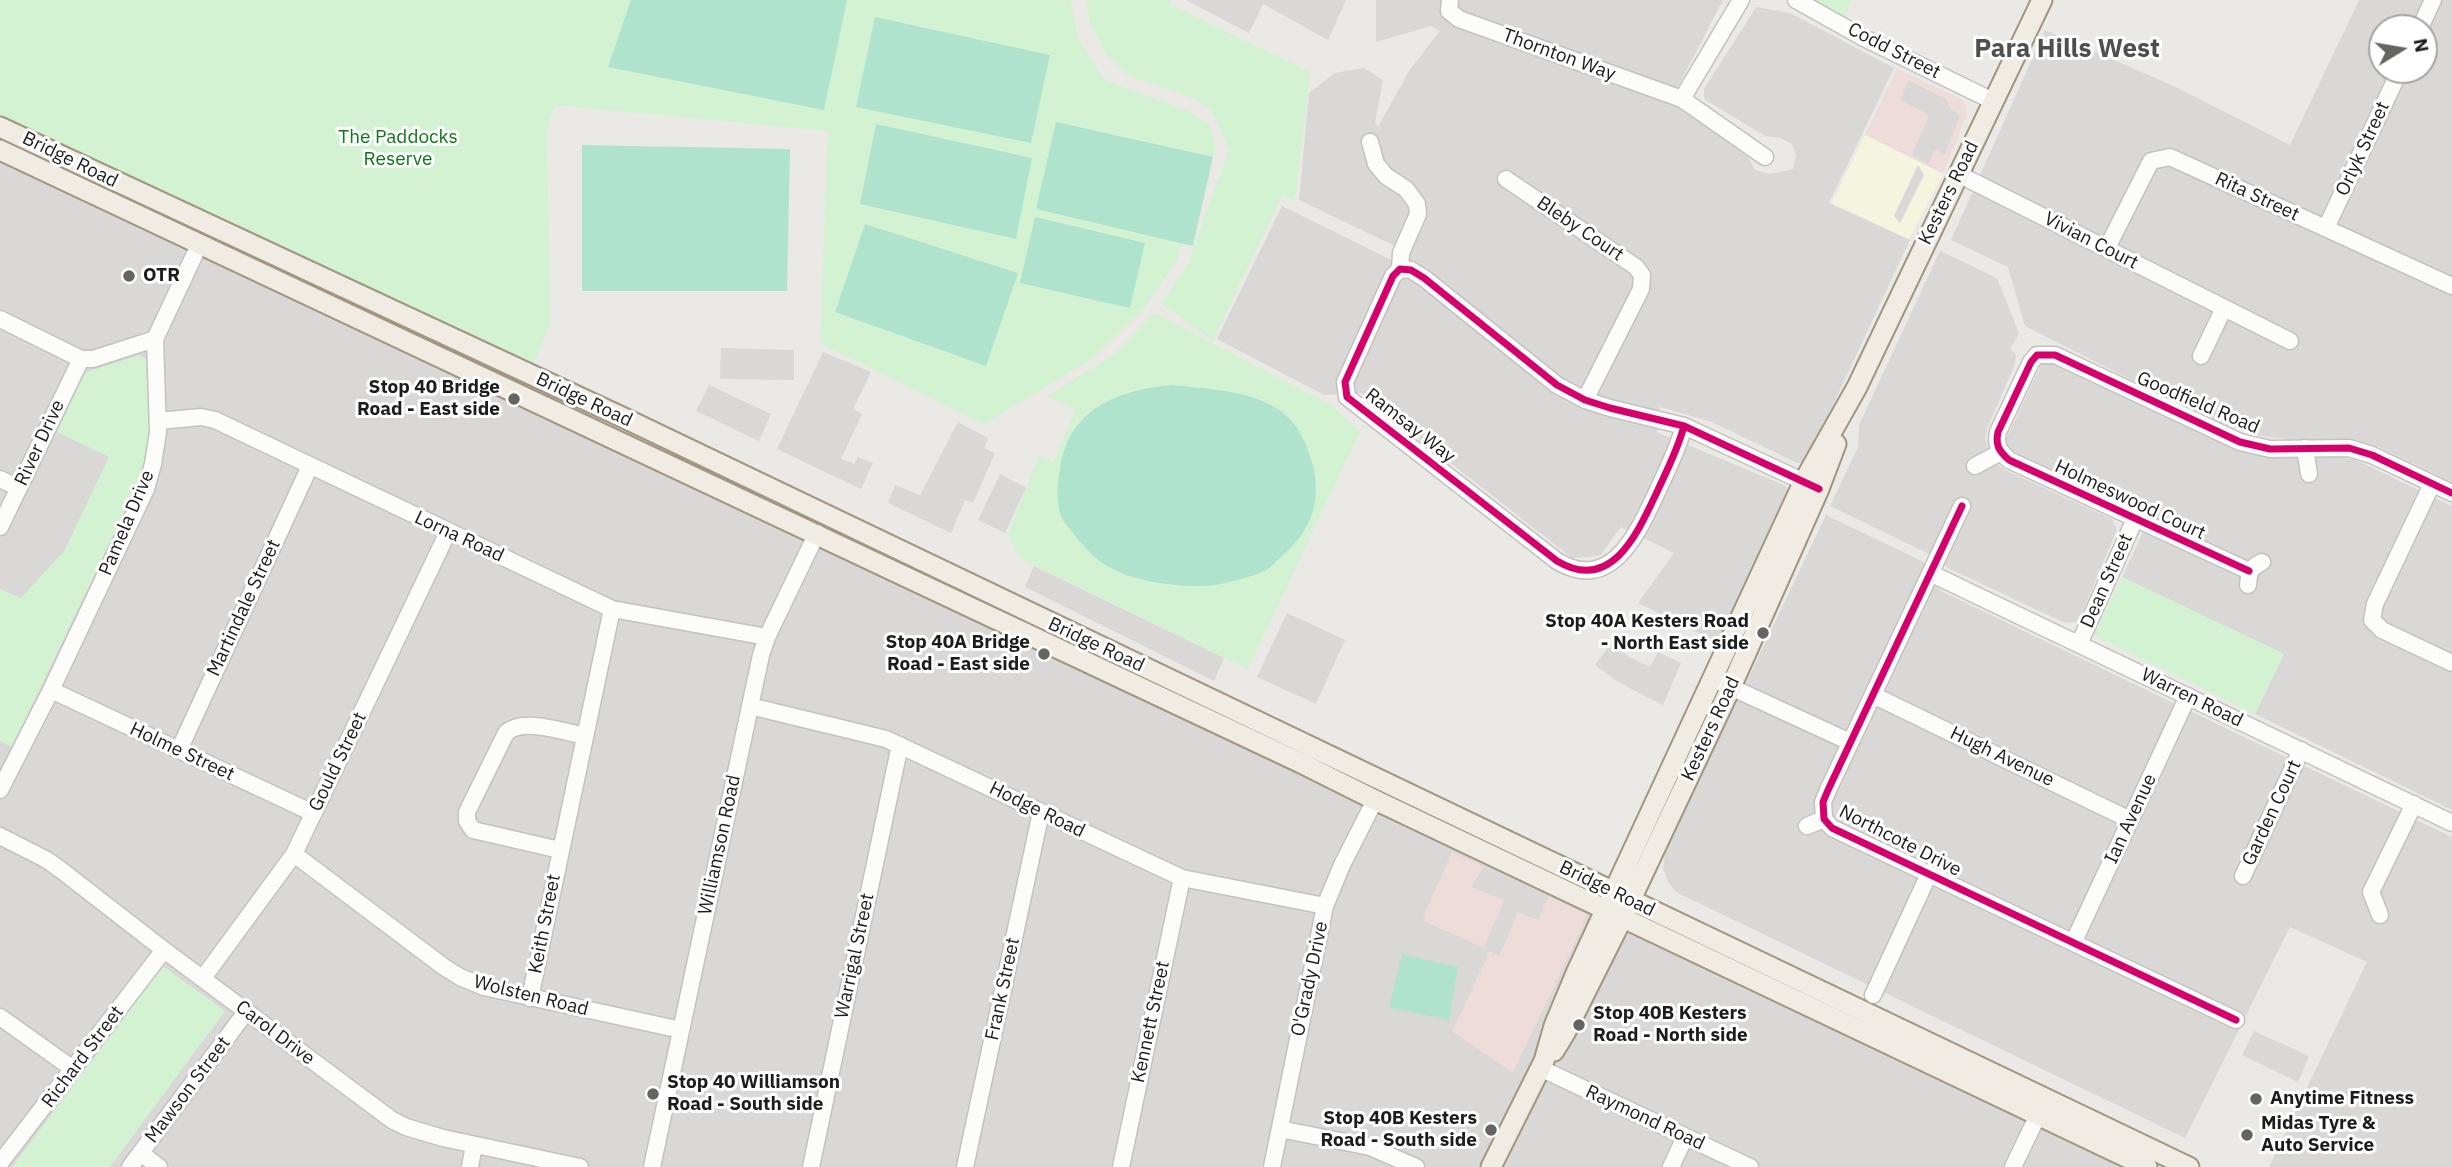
<!DOCTYPE html>
<style>
body{margin:0}
#map{position:relative;width:2452px;height:1167px;overflow:hidden;background:#ebe9e5;font-family:"IBM Plex Sans",sans-serif}
canvas{display:block}
.north{position:absolute;left:2368px;top:14px;width:70px;height:70px;box-sizing:border-box;background:#fff;border:2px solid #a4a4a4;border-radius:50%;rotate:79deg;font-size:19px;font-weight:700;line-height:28px;text-align:center;color:#1c1c1c}
.north::after{content:'';display:block;margin:auto;width:24px;height:32px;background:#646462;clip-path:polygon(50% 0,100% 100%,50% 72%,0 100%)}
</style>
<div id="map">
<canvas width="2452" height="1167"></canvas>
<div class="north">N</div>
</div>
<script>
const c = document.querySelector('canvas').getContext('2d');
c.lineJoin = 'round';
function paint(path, color) { c.fillStyle = color; c.fill(path, 'evenodd'); }
function strokePath(path, color, width, dash) { c.strokeStyle = color; c.lineWidth = width; c.lineCap = dash ? 'butt' : 'round'; c.setLineDash(dash || []); c.stroke(path); }
function write(font, color, halo, rows, align = 'center') {
  c.font = font + ' "IBM Plex Sans",sans-serif'; c.lineWidth = 6; c.setLineDash([]); c.textBaseline = 'middle'; c.strokeStyle = halo; c.fillStyle = color; for (const [text, x, y, turn = 0] of rows) {
    c.save(); c.translate(x, y); c.rotate((+turn || 0) * Math.PI / 180); c.textAlign = isNaN(turn) ? turn : align; if (halo) c.strokeText(text, 0, 0); c.fillText(text, 0, 0); c.restore();
  }
}
paint(new Path2D(`
 M1186,0H1346L1328,40L1263,4L1249,33Z
 M1376,0H1723L1670,102L1746,153L1755,170L1769,174L1793,169L1796,156L1792,144L1781,138L1765,136L1704,99V89L1756,7L1790,13L1894,68L1829,203L1910,240L1806,463H1797L1712,422L1660,407L1657,432L1786,486L1787,491L1718,643L1638,603L1674,553L1621,527L1600,556L1572,558L1361,393L1324,395L1217,339L1282,206L1391,260L1397,247L1299,200L1309,93L1335,73L1364,68L1383,80L1375,123L1378,127L1409,71L1440,31L1431,26L1376,42Z
 M2359,0H2452V482L2379,447L2265,437L2228,426L2165,397L2025,326L2008,267L1951,240L2045,30L2176,87L2290,145ZM2382,28H2424V70H2382Z
 M0,150L2147,1167H0Z
 M1940,251L1997,278L2019,333L2010,349L2016,354L2015,364L1988,427L1985,438L1989,452L1997,464L2005,470L2112,519L2117,530L2078,622L2065,623L1950,569L1927,553L1830,506L1858,447L1859,425Z
 M2049,362L2228,446L2269,456H2326L2354,459L2452,506V810L2255,714L2284,654L2122,577L2150,517L2008,449L2006,439L2009,433L2042,363Z
 M1826,515L1926,563L1921,577L1945,593L2452,837V1167H2269L2367,962L2290,927L2185,1138L1676,892L1668,882L1663,868L1665,853Z`), '#dad8d6');
paint(new Path2D(`
 M1897,69L1963,100L1968,112L1943,174L1865,135Z
 M1452,852L1586,914V919L1513,1073L1452,1031L1490,951L1422,920Z`), '#eddcda');
paint(new Path2D(`
 M1865,135L1943,174L1909,239L1832,203Z`), '#f5f5df');
paint(new Path2D(`
 M1768,51L1799,56L1792,98L1761,93Z
 M1909,80L1947,100L1951,110L1960,115L1945,154L1935,150L1928,164L1912,155L1929,115L1900,100Z
 M1918,165L1924,175L1900,223L1894,216Z
 M1760,298L1776,317L1767,324L1793,351L1802,353L1792,375L1773,366L1777,356L1774,347L1765,353L1750,335L1759,329L1744,310Z
 M721,348L794,350V380L720,379Z
 M823,352L871,372L853,409L862,414L841,459L854,464L858,457L873,463L861,489L777,449Z
 M709,385L771,414L759,441L696,411Z
 M958,422L988,438L984,448L995,453L973,503L965,500L951,533L888,503L895,485L920,495Z
 M1000,474L1026,488L1005,533L978,520Z
 M1034,566L1224,658L1214,681L1025,587Z
 M1287,613L1345,640L1316,704L1257,677Z
 M1611,643L1629,657L1650,667L1658,652L1681,663L1663,705L1618,682L1595,665Z
 M1484,867L1549,896L1538,920L1518,912L1499,956L1484,948L1504,900L1471,887Z
 M2254,1031L2309,1056L2298,1082L2242,1055Z
 M1314,1040L1385,1055L1375,1130L1298,1116Z`), '#d9d8d6');
paint(new Path2D(`
 M0,0H1070L1078,38L1104,80L1188,111L1210,125L1216,148L1176,261L1143,310L1093,358L984,424L820,343L828,131L555,105L547,129L550,324L529,374L0,127Z
 M1086,0H1171L1169,4L1310,72L1295,201L1282,195L1213,340L1161,304L1187,265L1229,150L1211,109L1186,95L1129,76L1107,55L1091,26Z
 M1818,0H1851L1842,25L1814,9Z
 M1154,313L1331,405L1360,431L1248,669L1021,559L1008,534L1039,456L1053,462L1076,409L1047,396L1115,354Z
 M139,355L147,360C149,400 154,439 141,477L12,747L0,741V589L21,598L64,551L109,457L57,432L82,377L87,372Z
 M2122,577L2284,654L2255,714L2095,636L2094,633Z
 M163,966L225,1011L110,1167H12Z`), '#d2f2d2');
paint(new Path2D(`
 M631,0H847L824,110L608,67Z
 M875,17L1050,55L1031,143L856,107Z
 M1056,122L1213,157L1193,246L1036,209Z
 M876,124L1032,158L1016,239L860,204Z
 M582,145L790,149L787,291H582Z
 M1035,217L1145,243L1130,308L1020,283Z
 M865,224L1018,273L986,366L835,312Z
 M1171,385C1209,389 1263,390 1291,420C1302,432 1307,447 1312,462C1323,501 1311,531 1282,556C1277,560 1272,567 1266,570C1255,576 1228,583 1215,585C1185,589 1133,582 1107,566C1095,559 1082,545 1073,533C1069,528 1063,522 1061,516C1056,500 1057,485 1060,469C1069,408 1117,391 1171,385Z
 M1402,954L1458,967L1449,1020L1389,1008Z`), '#b0e3ce');
const minor = new Path2D(`
 M1450,0L1449,11L1459,19L1682,99L1765,157
 M1796,0L1864,38L1993,101
 M2420,28L2433,0
 M1682,99L1741,0
 M1370,142L1376,164L1386,176L1406,189L1417,204L1418,214L1401,253L1400,269
 M1958,174L2290,341
 M1506,179L1636,267L1642,275L1641,289L1585,400
 M2326,228L2400,70
 M2107,248L2151,161L2170,157L2452,286
 M0,319L81,359H93L155,339
 M2201,356L2224,308
 M159,421L201,417L215,420L612,609L767,637
 M1684,426C1678,449 1667,470 1657,492C1638,532 1612,594 1557,561L1347,397L1345,382L1393,276L1400,269L1411,270L1424,278L1557,385L1585,400L1610,408L1684,426L1813,486
 M2305,448L2309,474
 M1975,466L2001,452
 M0,479L19,488
 M2432,484L2375,604L2372,620L2382,630L2452,663
 M1962,506L1828,790L1823,802L1824,819L1832,828L2236,1020
 M0,527L81,359
 M2249,571L2009,460C1999,451 1995,445 1998,432L2031,362L2037,355H2055L2240,442L2270,449L2349,448L2372,455L2452,493
 M1932,574L2452,823
 M2248,585C2249,572 2250,568 2262,562
 M2079,644L2135,519
 M1722,683L1850,742
 M51,690L313,813
 M1873,695L2130,820
 M750,706L886,739L1182,878L1325,906
 M179,750L310,466
 M0,790L51,690L146,489L153,464L158,432L155,339L200,243
 M1807,826L1824,819
 M0,836L47,860L61,870L164,950L392,1120L406,1127L443,1138L580,1167
 M560,850L473,830L467,821V812L506,733C522,717 564,732 585,736
 M294,854L444,967L460,977L484,987L681,1030
 M2243,876L2301,750
 M2380,915L2371,892L2414,804
 M2074,941L2188,696
 M203,978L294,854L448,532
 M1873,995L1929,874
 M530,998L612,609
 M0,1017L73,1069
 M1540,1068L1750,1167
 M1280,1129L1370,1147L1416,1167
 M141,1153L159,1167
 M0,1163L164,950
 M130,1167L246,1012
 M470,1167L474,1145
 M652,1167L761,655L767,637L817,533
 M811,1167L900,745
 M965,1167L1041,812
 M1121,1167L1182,878
 M1272,1167L1325,906L1342,865L1375,800
 M1671,1167L1685,1137
 M2013,1167L2038,1115`);
const major = new Path2D(`
 M0,127L622,417L2189,1167
 M0,150L1301,763L1375,800L2147,1167
 M1554,1051L1565,1033L1617,929L1731,687L1819,489L1836,444
 M1491,1167L1544,1061L1554,1026L1577,971L1804,481L1857,387L2042,0`);
strokePath(minor, '#c3c2c1', 19);
strokePath(major, '#a19781', 23);
strokePath(minor, '#fcfcfb', 16);
strokePath(major, '#f0ebe3', 19);
strokePath(new Path2D(`
 M1684,426C1678,449 1667,470 1657,492C1638,532 1612,594 1557,561L1347,397L1345,382L1393,276L1400,269L1411,270L1424,278L1557,385L1585,400L1610,408L1684,426L1819,489
 M1962,506L1828,790L1823,802L1824,819L1832,828L2236,1020
 M2249,571L2009,460C1999,451 1995,445 1998,432L2031,362L2037,355H2055L2240,442L2270,449L2349,448L2372,455L2452,493`), '#d6006c', 7);
for (const [x, y, r, color] of [
 [129,276,7,"#646462"],
 [514,399,7,"#646462"],
 [1763,633,7,"#646462"],
 [1044,654,7,"#646462"],
 [1579,1025,7,"#646462"],
 [653,1094,7,"#646462"],
 [2256,1099,7,"#646462"],
 [1491,1130,7,"#646462"],
 [2247,1135,7,"#646462"]
]) { const dot = new Path2D(); dot.arc(x, y, r, 0, 2 * Math.PI); c.fillStyle = color; c.fill(dot); strokePath(dot, '#fff', 2.5); }
write('19px', '#1c1c1c', '#fff', [
 ["Codd Street",1894,51,27],
 ["Thornton Way",1559,55,20],
 ["Orlyk Street",2363,149,-65],
 ["Bridge Road",70,160,26],
 ["Kesters Road",1949,193,-64],
 ["Rita Street",2257,197,25],
 ["Bleby Court",1580,229,34],
 ["Vivian Court",2091,241,27],
 ["Bridge Road",584,400,25],
 ["Goodfield Road",2198,403,23],
 ["Ramsay Way",1410,426,38],
 ["River Drive",40,443,-65],
 ["Holmeswood Court",2130,500,25],
 ["Pamela Drive",127,523,-67],
 ["Lorna Road",459,537,25],
 ["Dean Street",2107,581,-66],
 ["Martindale Street",244,608,-65],
 ["Bridge Road",1096,645,25],
 ["Warren Road",2192,698,26],
 ["Kesters Road",1711,729,-65],
 ["Holme Street",182,752,25],
 ["Hugh Avenue",2002,757,26],
 ["Gould Street",338,762,-64],
 ["Hodge Road",1037,810,26],
 ["Garden Court",2272,813,-65],
 ["Ian Avenue",2131,819,-65],
 ["Northcote Drive",1900,841,27],
 ["Williamson Road",720,845,-78],
 ["Bridge Road",1607,889,26],
 ["Keith Street",545,924,-79],
 ["Warrigal Street",855,956,-78],
 ["O'Grady Drive",1310,979,-78],
 ["Frank Street",1003,989,-78],
 ["Wolsten Road",531,996,14],
 ["Kennett Street",1151,1022,-78],
 ["Carol Drive",275,1033,37],
 ["Richard Street",83,1057,-53],
 ["Mawson Street",188,1090,-53],
 ["Raymond Road",1645,1118,25]
]);
write('19px', '#0b7a16', '#fff', [
 ["The Paddocks",398,138],
 ["Reserve",398,160]
]);
write('bold 19px', '#1c1c1c', '#fff', [
 ["OTR",143,276],
 ["Stop 40 Bridge",500,388,"right"],
 ["Road - East side",500,410,"right"],
 ["Stop 40A Kesters Road",1749,622,"right"],
 ["- North East side",1749,644,"right"],
 ["Stop 40A Bridge",1030,643,"right"],
 ["Road - East side",1030,665,"right"],
 ["Stop 40B Kesters",1593,1014],
 ["Road - North side",1593,1036],
 ["Stop 40 Williamson",667,1083],
 ["Road - South side",667,1105],
 ["Anytime Fitness",2270,1099],
 ["Stop 40B Kesters",1477,1119,"right"],
 ["Road - South side",1477,1141,"right"],
 ["Midas Tyre &",2261,1124],
 ["Auto Service",2261,1146]
], 'left');
write('bold 26px', '#4f4f4f', '#fff', [
 ["Para Hills West",2067,49]
]);
</script>
